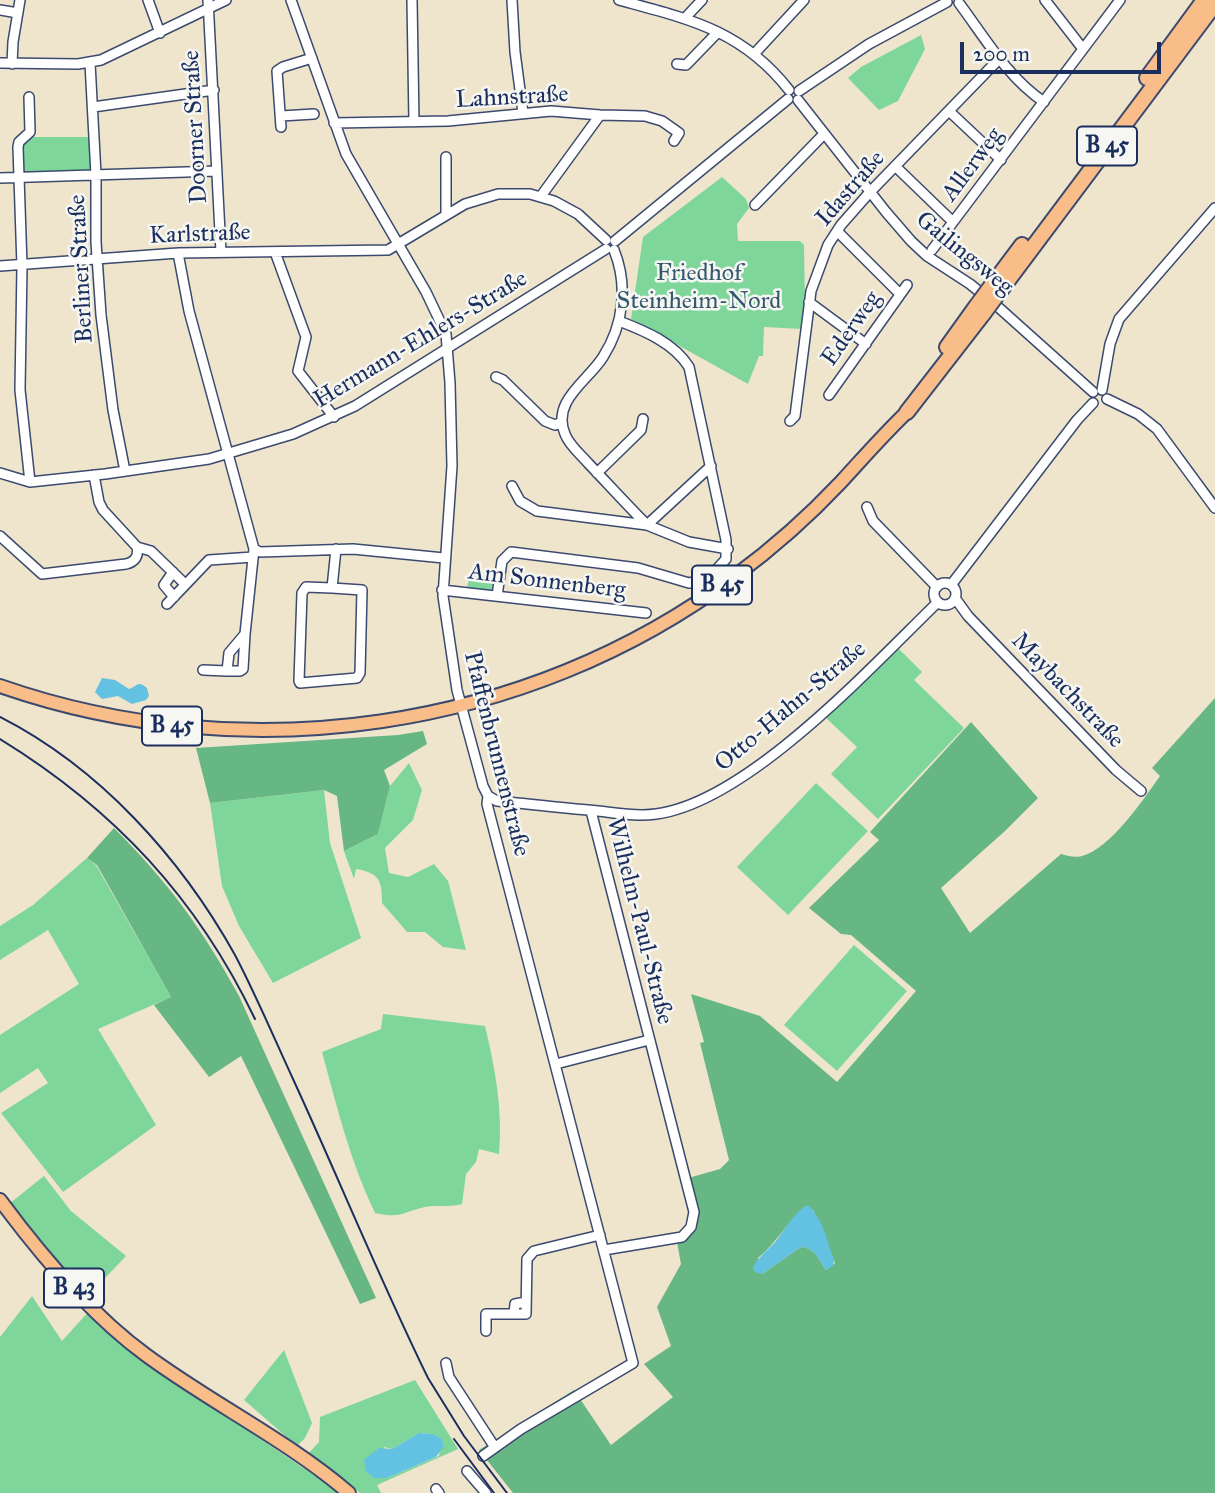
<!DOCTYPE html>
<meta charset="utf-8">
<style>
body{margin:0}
#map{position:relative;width:1215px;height:1493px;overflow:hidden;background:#efe5cc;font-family:"IM FELL Great Primer",serif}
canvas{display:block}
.scale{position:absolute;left:960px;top:42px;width:201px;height:32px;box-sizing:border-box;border:4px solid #1b2f5e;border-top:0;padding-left:9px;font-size:21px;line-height:24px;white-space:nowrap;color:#1b2f5e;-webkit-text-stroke:5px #f6f6f2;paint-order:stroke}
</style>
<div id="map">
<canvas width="1215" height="1493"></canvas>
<div class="scale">200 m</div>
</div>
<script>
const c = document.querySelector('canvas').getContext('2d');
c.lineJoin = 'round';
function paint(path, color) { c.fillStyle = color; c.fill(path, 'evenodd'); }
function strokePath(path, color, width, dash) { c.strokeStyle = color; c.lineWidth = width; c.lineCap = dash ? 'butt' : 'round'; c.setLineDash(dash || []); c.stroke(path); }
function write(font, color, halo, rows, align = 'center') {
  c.font = font + ' "IM FELL Great Primer",serif'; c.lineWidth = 5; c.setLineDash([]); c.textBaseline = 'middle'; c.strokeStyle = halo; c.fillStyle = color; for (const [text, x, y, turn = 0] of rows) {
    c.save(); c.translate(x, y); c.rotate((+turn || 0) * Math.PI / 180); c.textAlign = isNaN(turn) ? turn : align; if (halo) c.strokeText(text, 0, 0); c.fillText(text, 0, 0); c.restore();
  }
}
paint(new Path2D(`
 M921,35L925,49L898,101L879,110L848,78L861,67Z
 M32,137H91L92,171L22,172L21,145Z
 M722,177L746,199L749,208L737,224L738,241H800L804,245L805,304L802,329L764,327L763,356H759L748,384L631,319L643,237Z
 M470,574L494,578L492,592L467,588Z
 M898,648L922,672L914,680L964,728L878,819L831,774L857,747L826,718Z
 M409,763L422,790L413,820L385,848L389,873L408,877L434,864L448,881L466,950L443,947L425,932H407L382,903C382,881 380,873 356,869L354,879L344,851L378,834L390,786Z
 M816,783L868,831L788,915L737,867Z
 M324,790L330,843L361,938L273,983L239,926L222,886L210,803Z
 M87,858L96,865L171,997L98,1029L156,1125L63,1192L1,1113L48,1083L38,1068L0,1093V1035L79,984L48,930L0,960V926L33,905Z
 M854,945L907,991L837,1071L784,1025Z
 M383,1014L485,1026C495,1068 503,1110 499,1154L479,1149L476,1162L466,1174L462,1204C448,1208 434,1204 421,1208C399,1214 400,1218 375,1213C350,1161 337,1107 322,1052L381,1029Z
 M44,1176L71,1211L126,1256L88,1296L47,1252L9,1204Z
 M32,1296L62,1341L90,1310L153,1366L340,1493H0V1337Z
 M284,1350L312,1423L305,1438L297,1446L244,1400Z
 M415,1380L458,1449L377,1485L381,1493H360L307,1455L319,1442L320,1417ZM419,1433L433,1434L441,1438L439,1456L387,1478L384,1447L392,1449Z`), '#7ed69b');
paint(new Path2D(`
 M1215,698V1493H513L479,1450L574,1390L611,1445L673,1397L644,1364L671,1346L657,1307L681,1264L677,1242L693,1226L681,1180L720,1169L729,1160L700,1043L704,1042L691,994L760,1016L837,1082L916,991L851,935L841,934L809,908L879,840L870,832L971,722L1038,798L1005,831L941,888L970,933L1061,854C1068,856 1075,858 1082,856C1110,849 1144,799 1160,776L1152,768ZM804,1207L813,1210L835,1263L826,1270C819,1259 815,1248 801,1247L762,1274L758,1258C776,1243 787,1223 804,1207Z
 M423,731L427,744L384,770L390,786L378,834L344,851L337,796L324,790L210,803L196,748L398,735Z
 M114,828C168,882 202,928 239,996L376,1298L360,1304L241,1056L209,1077L154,1005L171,997L97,865L87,858Z`), '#66b783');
paint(new Path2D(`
 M102,678L115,680L129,689C138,686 138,680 147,688L149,696L146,700L132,704L118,696L102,699L95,692Z
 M807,1205C822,1215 828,1244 834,1260L833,1266L826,1270C819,1259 815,1248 801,1247L762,1274L755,1272L753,1268C758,1257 768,1250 776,1241C786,1228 793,1214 807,1205Z
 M419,1433L433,1434L441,1438L444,1446L436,1457L387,1478H374L366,1471L364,1460L379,1448L392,1449Z`), '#63c1e1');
const minor = new Path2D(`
 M148,0L160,33
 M208,0L221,252
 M291,0L346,154L426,292L446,334L450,383L452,466L443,596L457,690L483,786L488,796L487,804L633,1363L521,1429L483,1456
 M412,0L414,122
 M512,0L515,52L523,113
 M619,0C689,19 742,30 789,90
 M1045,0L1083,49
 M959,3C985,38 1008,78 1044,102
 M0,10L18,13
 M685,18L702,0
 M755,53L804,0
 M0,63L78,64L101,60L226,0
 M90,63L96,175V242L101,315L113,410L125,471
 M12,64L13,42L20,0
 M677,64L686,65L718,32
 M799,91L869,44L947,2
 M29,97L30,132L19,142L18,147L22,266L20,390L30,482
 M798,100L886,212L911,241L927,256L970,284L997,306L1093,392
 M93,107L214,90
 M949,111L1001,160
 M281,116L314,114
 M334,123L448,121L551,111L600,115L645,116L662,121L679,133L674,141
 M281,127L277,71L283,67L312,58
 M446,157V215
 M895,166L953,222
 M0,178L217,171
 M541,196L600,115
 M755,205L824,134
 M837,231L900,294
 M615,241L788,99
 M614,250C628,285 624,324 603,357C588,381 551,401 565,434C569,445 580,454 588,463C608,484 627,505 647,525
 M932,250L1120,0
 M275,252L306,337L298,371L334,417
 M178,253L189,311L254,549L260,552L353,549L444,558
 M0,266L178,253L388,250L465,204L498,194H530L554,201L578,214L606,240
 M809,302L866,344
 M496,377L503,380L545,421L555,425L562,422
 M1102,390L1110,344L1119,319L1215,208
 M829,395L907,285
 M1107,399L1138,414L1157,429L1215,508
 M790,421L795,416L811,291L828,245L841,225L870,192L1000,58
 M0,473L30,482L105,474L209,459L293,434L355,406L606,249
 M597,473L641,430L643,419
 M512,486L520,501L537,511L647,525L689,542L728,549
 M867,507L873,521L937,587
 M647,525L711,466
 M0,536L42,574L126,564C135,562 139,556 137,547L103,510L99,502L94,475
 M137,547L151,551L185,584
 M173,572L164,585L174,597
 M934 594a11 11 0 1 1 22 0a11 11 0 1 1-22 0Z
 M951,585L1077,420L1093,403
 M332,588L306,587L302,593L299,681L300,683L357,678L360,673L362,590L332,588L336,549
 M442,590L646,613
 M497,596L502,561L511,552L638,568L689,583L700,581L716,570L726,559V540L689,367C674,343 645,331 619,321
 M955,598L968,616L1116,770L1141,791
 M167,604L209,560L253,557
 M245,634L243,669L240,671H227L229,653L245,634L254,549
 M203,670L227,671
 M488,796L497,801C530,804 564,808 598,811C617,813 637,817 656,814C748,802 872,666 938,602
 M591,811L694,1212L691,1227L682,1237L604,1250
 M556,1064L649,1040
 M514,1314L515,1304L526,1302
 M486,1331V1314H526L527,1259L534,1251L600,1235
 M446,1363L449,1377L494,1446
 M467,1471L486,1493
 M436,1489L439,1493`);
const major = new Path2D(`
 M0,686C244,771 526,732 735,576C773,548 809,516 841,482C863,458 884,434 907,412
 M0,1200C40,1254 91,1315 146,1355C211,1403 287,1440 349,1493`);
const highway = new Path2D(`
 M1147,78L1204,0
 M992,285L1022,245
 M1000,291L1215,4
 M947,347L975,308
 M907,412L983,314`);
strokePath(minor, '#3b4a6e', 12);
strokePath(major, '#3b4a6e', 16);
strokePath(highway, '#3b4a6e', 18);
strokePath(minor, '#fff', 9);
strokePath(major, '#f8bd88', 12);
strokePath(highway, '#f8bd88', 14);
strokePath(new Path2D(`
 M0,717C100,768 181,858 235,955C256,995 274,1038 293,1079C339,1179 380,1280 428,1378L464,1436L507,1493
 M0,739C114,809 197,898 255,1019
 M454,1439L494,1493`), '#1b2f5e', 2);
const highwayBridge = new Path2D(`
 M975,308L992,285
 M983,314L1000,291`);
strokePath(highwayBridge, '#3b4a6e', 18, []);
strokePath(highwayBridge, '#f8bd88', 14);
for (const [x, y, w] of [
 [1107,146,60],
 [722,585,60],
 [172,726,60],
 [74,1288,60]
]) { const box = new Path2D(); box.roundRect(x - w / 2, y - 19.5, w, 39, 5); c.fillStyle = '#f6f6f2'; c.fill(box); strokePath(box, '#1b2f5e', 2); }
write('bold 23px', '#1b2f5e', null, [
 ["B 45",1107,146],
 ["B 45",722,585],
 ["B 45",172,726],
 ["B 43",74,1288]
]);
write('24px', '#1b2f5e', '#f6f6f2', [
 ["Lahnstraße",512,98,-3],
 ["Doorner Straße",196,127,-93],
 ["Allerweg",973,165,-53],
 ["Idastraße",851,189,-49],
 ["Karlstraße",200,235,-2],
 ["Gailingsweg",964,254,39],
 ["Berliner Straße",82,269,-93],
 ["Ederweg",852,329,-55],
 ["Hermann-Ehlers-Straße",421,340,-31],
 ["Am Sonnenberg",547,582,7],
 ["Maybachstraße",1067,691,46],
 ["Otto-Hahn-Straße",791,707,-40],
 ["Pfaffenbrunnenstraße",496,754,76],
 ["Wilhelm-Paul-Straße",639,921,76]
]);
write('24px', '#34596d', '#f6f6f2', [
 ["Friedhof",699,274],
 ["Steinheim-Nord",699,302]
]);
</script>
